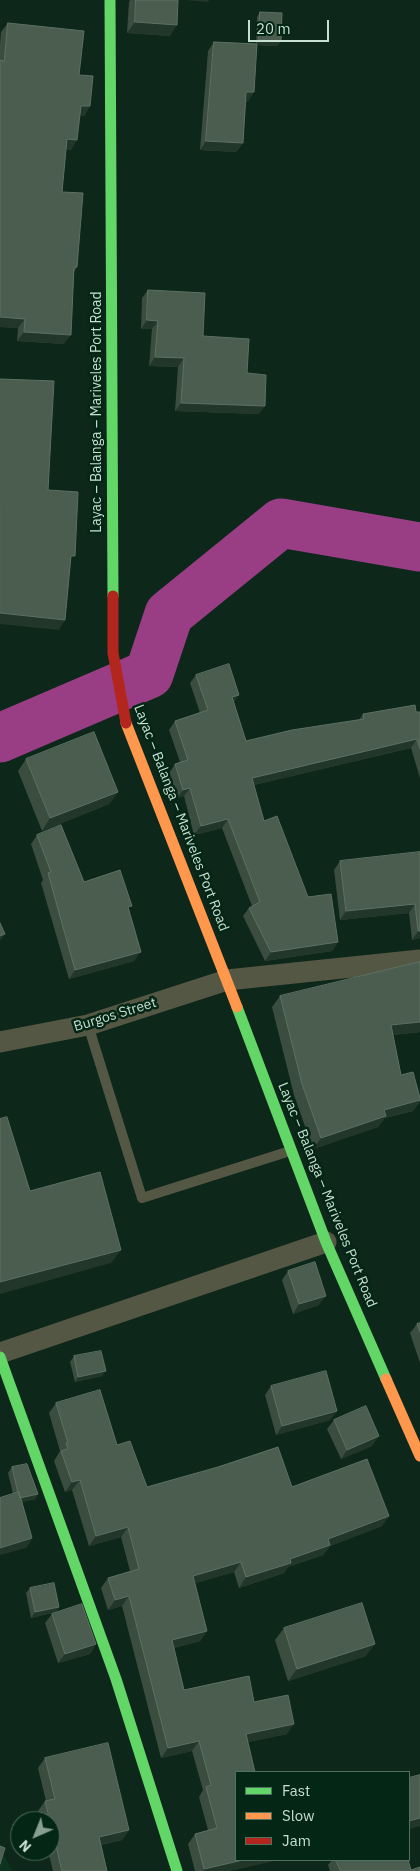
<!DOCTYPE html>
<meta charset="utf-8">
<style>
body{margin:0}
#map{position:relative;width:420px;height:1871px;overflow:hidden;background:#0d271a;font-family:"IBM Plex Sans",sans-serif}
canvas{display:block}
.legend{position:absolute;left:235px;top:1771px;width:175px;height:90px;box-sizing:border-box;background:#042615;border:1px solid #527060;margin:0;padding:6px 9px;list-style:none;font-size:15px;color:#c7dfd0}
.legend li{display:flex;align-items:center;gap:10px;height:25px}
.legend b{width:25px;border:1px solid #527060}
.north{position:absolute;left:10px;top:1811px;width:50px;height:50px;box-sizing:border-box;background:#042615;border:1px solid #527060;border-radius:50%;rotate:224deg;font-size:14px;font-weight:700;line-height:20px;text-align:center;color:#c7dfd0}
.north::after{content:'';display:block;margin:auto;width:18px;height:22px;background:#869f90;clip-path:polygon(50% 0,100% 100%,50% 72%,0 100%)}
.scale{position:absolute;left:248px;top:20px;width:81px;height:22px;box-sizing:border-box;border:2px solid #c7dfd0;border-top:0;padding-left:6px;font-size:15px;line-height:18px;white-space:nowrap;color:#c7dfd0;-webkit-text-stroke:4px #042615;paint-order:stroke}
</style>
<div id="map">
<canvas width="420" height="1871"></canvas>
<ul class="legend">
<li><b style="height:6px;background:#63d668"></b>Fast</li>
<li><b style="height:6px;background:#ff974d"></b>Slow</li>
<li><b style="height:6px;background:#b3261e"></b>Jam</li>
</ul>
<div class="north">N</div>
<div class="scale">20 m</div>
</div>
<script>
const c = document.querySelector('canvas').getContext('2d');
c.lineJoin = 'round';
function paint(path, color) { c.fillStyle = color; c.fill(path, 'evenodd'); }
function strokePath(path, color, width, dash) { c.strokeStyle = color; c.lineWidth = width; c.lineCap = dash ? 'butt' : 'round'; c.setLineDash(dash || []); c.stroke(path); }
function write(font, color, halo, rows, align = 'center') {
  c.font = font + ' "IBM Plex Sans",sans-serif'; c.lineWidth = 5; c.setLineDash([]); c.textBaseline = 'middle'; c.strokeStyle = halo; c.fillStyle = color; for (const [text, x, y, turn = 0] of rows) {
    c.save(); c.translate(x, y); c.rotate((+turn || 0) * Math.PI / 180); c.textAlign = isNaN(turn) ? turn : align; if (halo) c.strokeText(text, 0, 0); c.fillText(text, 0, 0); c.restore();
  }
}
paint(new Path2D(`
 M0,1847L12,1871H0Z`), '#0d3421');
strokePath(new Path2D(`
 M0,738L149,674L169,614L281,523L420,547`), '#993e85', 49);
strokePath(new Path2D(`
 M88,1025L142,1198L290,1151`), '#555745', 10);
strokePath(new Path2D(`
 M0,1042L88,1025L227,980L420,960
 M0,1353L326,1242`), '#555745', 21);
strokePath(new Path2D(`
 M110,0L113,596
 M237,1007L326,1242L386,1379
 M0,1357L116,1679L177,1871`), '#63d668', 11);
strokePath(new Path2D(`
 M126,723L237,1007
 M386,1379L420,1456`), '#ff974d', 11);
strokePath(new Path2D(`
 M113,596V653L126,723`), '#b3261e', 11);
paint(new Path2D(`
 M130,0H178L170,36L127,33L129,2Z
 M260,12L281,41L277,46L257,45L248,102H246L243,143L236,152L200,150L208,51L214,42L256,44L257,17Z
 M8,23L79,75L90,106L84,116L80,115L71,150L66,149L62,192L77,267L74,272L64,344L17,341L18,328L0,327V44L1,32Z
 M148,290L247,373L259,414L175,411L178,367L149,366L152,329H141L142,298Z
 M196,675L234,703L246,741L359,720L363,714L420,712V778L411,748L254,785L264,821L308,897L338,942L332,951L265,961L243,916L249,908L252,906L222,828L194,835L184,796L177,798L169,773L175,764L180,762L169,730L175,721L200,713L190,683Z
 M26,759L118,792L109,804L42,831L18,771Z
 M37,835L84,882L129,910L134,961L69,979L41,883L43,880L31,844Z
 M420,852V938L412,940L409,913L340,920L334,870L340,861Z
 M280,996L420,1032L393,1035L401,1075L420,1098V1101L413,1111L385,1118L378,1127L313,1149L294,1095L272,1007Z
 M288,1271L319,1305L293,1314L282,1280Z
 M420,1323V1363L410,1333L417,1324Z
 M74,1356L102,1376L75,1382L70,1362Z
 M271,1386L337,1411L330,1420L276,1435L265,1395Z
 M56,1403L117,1445L147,1487H292L382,1526L330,1546L323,1555L288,1567L284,1573L239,1588L234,1572L195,1583L207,1631L200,1641L174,1648L184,1690L254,1702L287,1734L248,1742L231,1871H195L188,1844L195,1834L208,1830L199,1797L203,1790L192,1751L161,1758L122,1606L108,1610L101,1588L108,1578L130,1571L121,1537L89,1546L72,1490L65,1492L54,1461L60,1451L49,1413Z
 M334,1420L372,1446L341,1459L327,1429Z
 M12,1467L38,1494L35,1499L22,1502L32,1538L26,1548L8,1473Z
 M30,1588L59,1607L56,1612L31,1618L26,1593Z
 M52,1614L96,1644L90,1654L58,1663L45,1623Z
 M284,1628L366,1656L288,1681L275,1640Z
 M45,1758L129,1830L122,1840L101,1845L107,1871H53L48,1851H50V1821H40L38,1811L45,1801H46L38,1768Z
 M332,1860H408L411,1870L420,1871H330L328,1865Z`), '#3b4d3f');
paint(new Path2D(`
 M185,0H209L208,2Z
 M135,22L177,25L170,36L127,33Z
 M259,40L281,41L277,46L256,45Z
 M246,92H254L248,102L240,101Z
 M81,106H90L84,116L74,115Z
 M67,139L77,140L71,150L60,148Z
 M206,141L243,143L236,152L200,150Z
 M0,317L25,319L18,328L0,327Z
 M147,320L158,321L152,329H141Z
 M24,332L71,335L64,344L17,341Z
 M155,357L184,358L178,367L149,366Z
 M181,403L265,406L259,414L175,411Z
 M0,613L65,620L59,630L0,624Z
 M239,695L233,704L232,697Z
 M417,739L411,748L246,787L252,778Z
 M190,788L184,796L177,798L183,790Z
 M118,792L109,804L42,831L50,818Z
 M228,819L222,828L194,835L201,826Z
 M415,904L409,913L340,920L346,911Z
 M418,931H420V938L412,940Z
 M5,934L0,941V936Z
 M338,942L332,951L265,961L271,952Z
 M141,952L134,961L69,979L75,970Z
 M420,1022V1032L383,1036L391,1025Z
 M420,1100L413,1111L385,1118L378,1127L313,1149L321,1138L384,1110Z
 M121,1250L111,1263L0,1294V1282Z
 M326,1296L319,1305L293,1314L299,1304Z
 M106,1371L102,1376L75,1382L78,1377Z
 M337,1411L330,1420L276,1435L282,1426Z
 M379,1436L372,1446L341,1459L347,1450Z
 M80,1480L72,1490L65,1492L72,1482Z
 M38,1494L35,1499L16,1504L19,1498Z
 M389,1516L382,1526L330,1546L323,1555L288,1567L284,1573L239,1588L246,1577L328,1539Z
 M128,1527L121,1537L89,1546L96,1536Z
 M32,1538L26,1548L0,1555V1548Z
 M241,1562L234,1572L186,1586L193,1576Z
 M129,1596L122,1606L108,1610L115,1600Z
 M59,1607L56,1612L31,1618L35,1612Z
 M207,1631L200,1641L165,1650L172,1640Z
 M96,1644L90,1654L58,1663L65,1654Z
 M375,1644L366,1656L288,1681L297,1669Z
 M294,1724L287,1734L239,1744L246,1734Z
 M199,1741L192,1751L161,1758L168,1748Z
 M420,1818V1826L409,1829V1821Z
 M129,1830L122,1840L92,1847L99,1837Z
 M243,1860H278L231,1871H203L204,1869Z`), '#22372a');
const building = new Path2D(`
 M136,0H178L177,25L135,22Z
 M260,12L282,13L281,41L259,40Z
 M8,23L84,31L79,75L93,76L90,106H81L77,140L67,139L62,192L83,193L77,267H74L71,335L24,332L25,319L0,317V60L4,61Z
 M214,42L257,44L254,92H246L243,143L206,141Z
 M148,290L205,293L203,336L249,339L247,373L266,375L265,406L181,403L184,358L155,357L158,321L147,320Z
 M0,379L54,381L48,490L78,492L75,556H71L65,620L0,613Z
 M229,664L239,695L232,697L246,741L292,730L364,719L363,714L415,705L416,712H420V749L417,739L252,778L264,821L277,816L308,897L331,894L338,942L271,952L249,908L260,902L228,819L201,826L190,788L183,790L175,764L188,760L175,721L208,710L196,675Z
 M94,732L118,792L50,818L26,759Z
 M61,825L84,882L120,870L132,906L128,907L141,952L75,970L48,873L51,872L37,835Z
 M420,852V931H418L415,904L346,911L340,861Z
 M0,923L5,934L0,936Z
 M420,962V1022L391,1025L401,1075L413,1072L420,1098V1100L384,1110L386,1116L321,1138L302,1084L280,996Z
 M7,1117L30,1191L100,1172L121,1250L0,1282V1119Z
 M315,1262L326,1296L299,1304L288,1271Z
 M420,1323V1332L417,1324Z
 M101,1351L106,1371L78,1377L74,1356Z
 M326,1371L337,1411L282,1426L271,1386Z
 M100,1390L117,1445L130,1441L147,1487L218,1467L278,1447L292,1487L367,1459L389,1516L328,1539L330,1545L290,1559L291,1563L246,1577L241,1562L193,1576L207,1631L172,1640L184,1690L249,1676L254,1702L288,1695L294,1724L246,1734L255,1772H236V1860H243L204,1869L195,1834L217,1828L206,1787L211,1785L199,1741L168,1748L129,1596L115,1600L108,1578L139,1569L128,1527L96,1536L80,1480L72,1482L61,1451L68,1449L66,1443H68L56,1403Z
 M366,1406L379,1436L347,1450L334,1420Z
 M27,1464L38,1494L20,1498L18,1493L12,1467Z
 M19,1492L32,1538L0,1548V1498Z
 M54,1583L59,1607L35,1612L30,1588Z
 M362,1603L375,1644L297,1669L284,1628Z
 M82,1604L96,1644L65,1654L52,1614Z
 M108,1743L129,1830L99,1837L107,1871H62L45,1801L55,1799L45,1758Z
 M420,1775V1818L409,1821V1778Z
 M0,1846L5,1848L0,1864Z
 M336,1860H408L411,1870L420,1867V1871H341Z`);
paint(building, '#4a5d4f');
strokePath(building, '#5d7163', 1);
write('14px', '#c7dfd0', '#042615', [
 ["Layac – Balanga – Mariveles Port Road",97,412,-90],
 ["Layac – Balanga – Mariveles Port Road",181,818,69],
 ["Burgos Street",115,1015,-17],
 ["Layac – Balanga – Mariveles Port Road",327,1195,68]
]);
</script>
